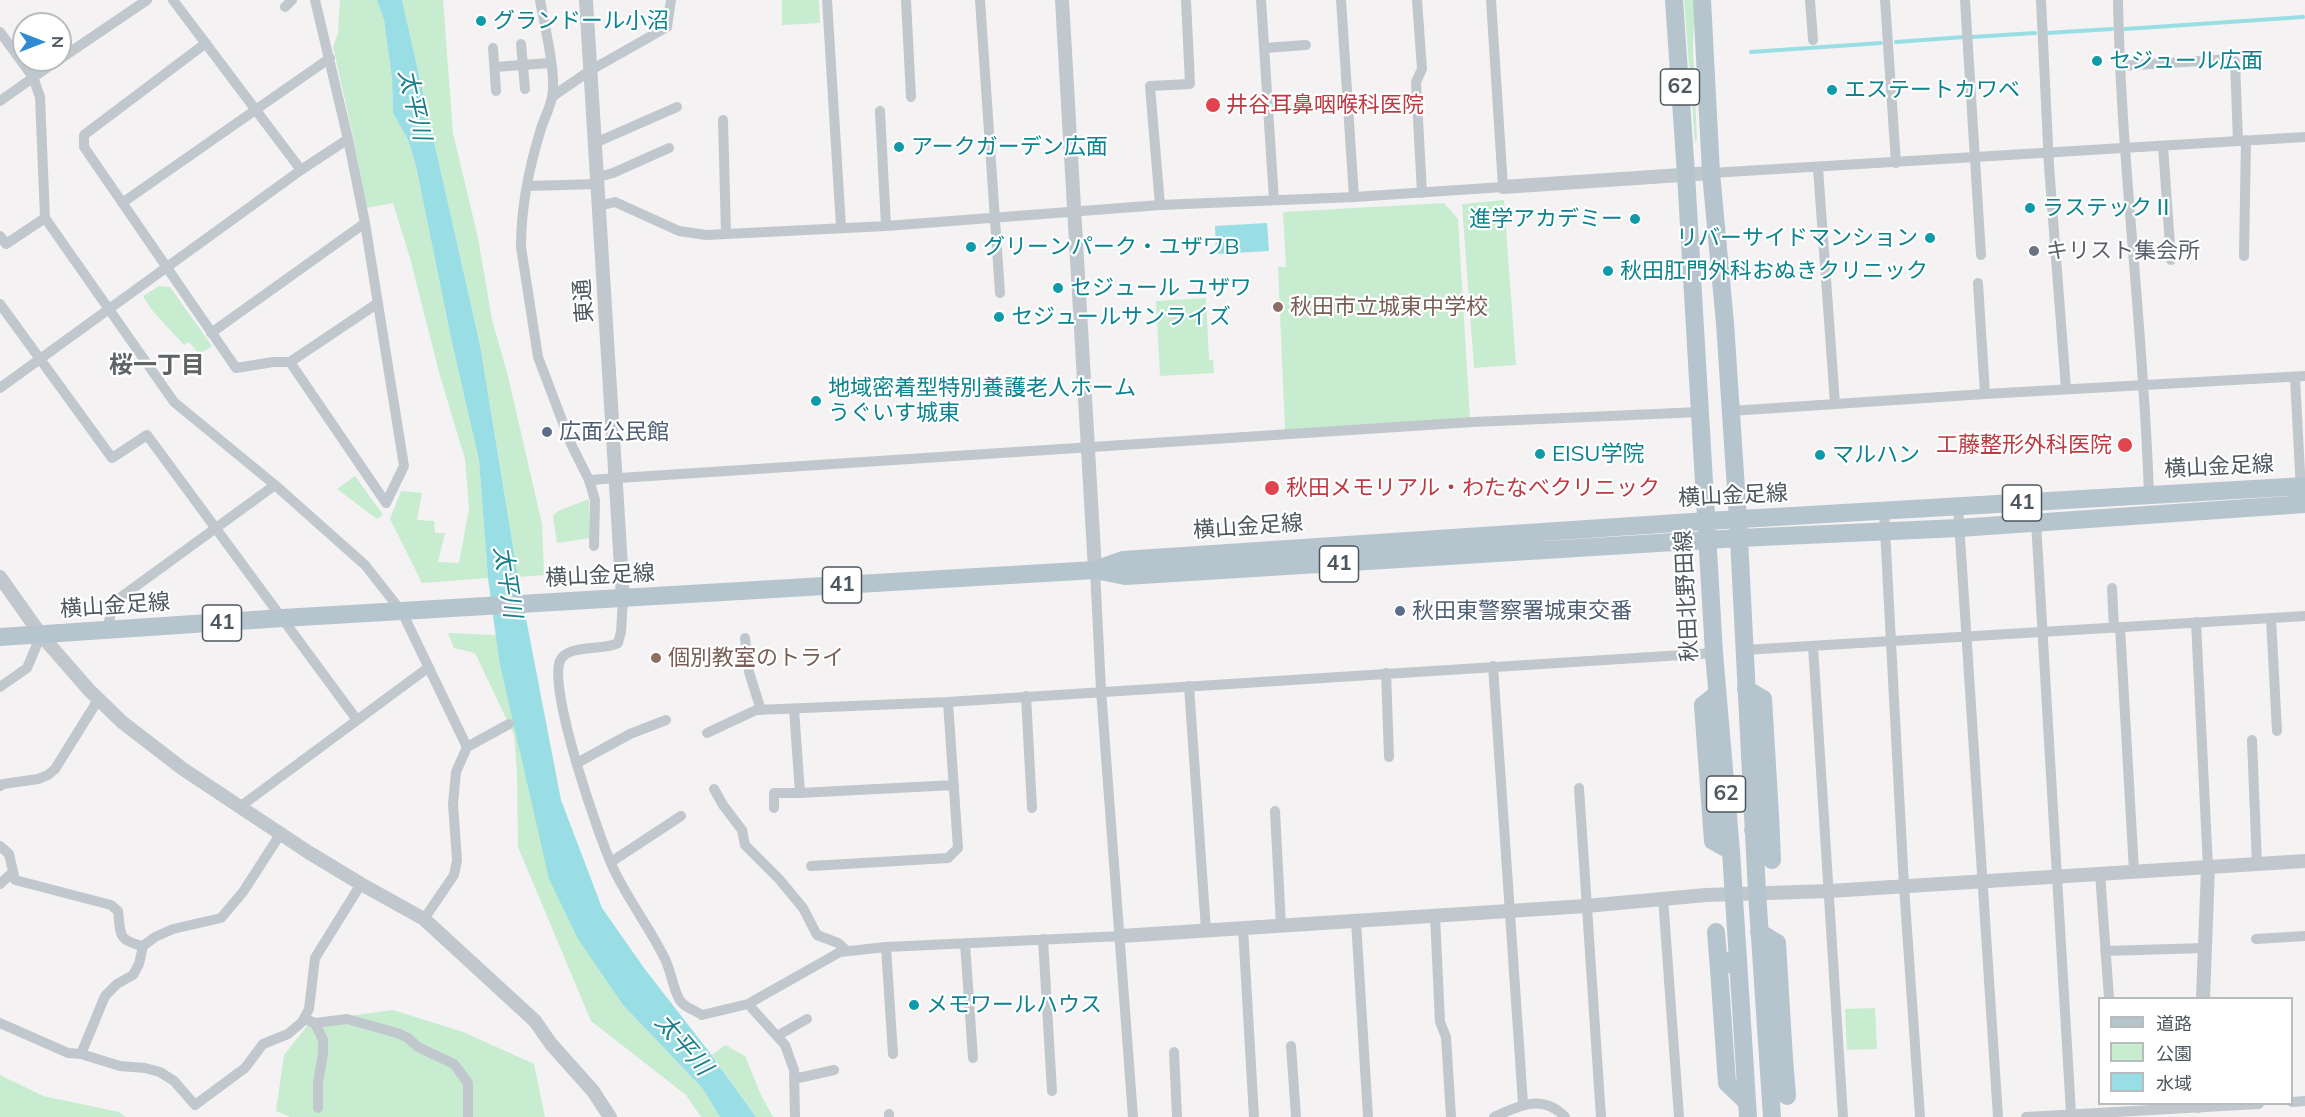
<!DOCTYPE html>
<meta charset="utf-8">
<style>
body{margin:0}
#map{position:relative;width:2305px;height:1117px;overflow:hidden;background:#f4f2f3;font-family:Mulish,"Noto Sans JP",sans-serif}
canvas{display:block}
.legend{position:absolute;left:2098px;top:997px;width:195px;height:108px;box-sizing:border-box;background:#fff;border:2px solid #b7bcbf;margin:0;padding:8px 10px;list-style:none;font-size:18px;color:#4c575e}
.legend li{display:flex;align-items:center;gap:12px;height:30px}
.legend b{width:30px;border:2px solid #b7bcbf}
.north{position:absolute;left:12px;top:12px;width:60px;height:60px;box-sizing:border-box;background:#fff;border:2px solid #b7bcbf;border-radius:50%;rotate:90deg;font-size:16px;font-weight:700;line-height:24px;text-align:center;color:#4c575e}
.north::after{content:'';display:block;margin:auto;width:21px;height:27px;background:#2e8bd2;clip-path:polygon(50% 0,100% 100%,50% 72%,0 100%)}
</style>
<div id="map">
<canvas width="2305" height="1117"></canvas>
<ul class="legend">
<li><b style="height:8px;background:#b5c4cd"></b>道路</li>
<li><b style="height:16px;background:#c7ecd0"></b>公園</li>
<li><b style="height:16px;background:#99dee4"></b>水域</li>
</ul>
<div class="north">N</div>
</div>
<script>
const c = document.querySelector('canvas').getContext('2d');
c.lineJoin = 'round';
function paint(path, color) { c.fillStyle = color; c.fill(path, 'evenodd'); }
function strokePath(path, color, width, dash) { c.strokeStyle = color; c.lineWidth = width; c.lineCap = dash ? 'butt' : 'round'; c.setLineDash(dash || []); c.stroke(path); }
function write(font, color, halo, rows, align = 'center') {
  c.font = font + ' Mulish,"Noto Sans JP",sans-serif'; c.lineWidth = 4.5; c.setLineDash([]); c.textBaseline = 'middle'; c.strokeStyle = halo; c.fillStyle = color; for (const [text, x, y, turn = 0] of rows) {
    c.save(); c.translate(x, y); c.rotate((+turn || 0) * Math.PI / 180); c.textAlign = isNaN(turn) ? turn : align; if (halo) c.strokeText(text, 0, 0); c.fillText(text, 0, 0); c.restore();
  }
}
paint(new Path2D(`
 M340,0H377L384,20L392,79L393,113L408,140L416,166L452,343L479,460L488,578L422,583L390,519L401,491L422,493L417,520L434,521L435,533H445L438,562L459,563L469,509L465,459L440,376L410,258L393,203L366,208L353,136L333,47L338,33Z
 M402,0H443L453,133L478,238L492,320L507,372L542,524L544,575L518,577L480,345Z
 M782,0H819L820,23L782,25Z
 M1684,0H1695L1693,49L1697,140L1695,142Z
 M1504,200L1516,365L1474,368L1462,204Z
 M1444,203L1458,219L1470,419L1285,430L1278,267H1286L1283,212Z
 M159,286L170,287L212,346L199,354L189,342L184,345L151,309L143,296Z
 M1206,298L1209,360H1213L1214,373L1160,376L1156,301Z
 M355,476L383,515L377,519L337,489Z
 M589,499L590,538L557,543L553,516L558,511Z
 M448,633L496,635L499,660L583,946L623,1005L703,1089L720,1117H701L686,1095L591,1021L518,847L517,771L514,735L475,653L454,648Z
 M1875,1008L1877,1049L1847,1050L1845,1009Z
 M393,1010L463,1032L534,1064L545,1117H290L276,1111L284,1055L311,1021Z
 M725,1045L745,1056L761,1095L773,1117H756L712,1055Z
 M0,1075L43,1096L119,1112L126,1117H0Z`), '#c7ecd0');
paint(new Path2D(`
 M377,0H402L480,345L518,577L561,800L602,908L644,968L710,1053L756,1117H720L703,1089L623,1005L578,939L549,879L499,660L488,578L479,460L452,343L416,166L408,140L393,113L392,79L384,20Z
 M1267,223L1269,251L1216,254L1215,226Z`), '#99dee4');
strokePath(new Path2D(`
 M2125,29L2303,17
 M2047,33L2112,29
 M1972,37L2035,33
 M1896,42L1964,37
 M1751,52L1881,43`), '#99dee4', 4);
strokePath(new Path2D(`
 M173,0L301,170
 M540,0C544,23 557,76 552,97C550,109 543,120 540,132C529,168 521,209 521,247L538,357L571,444L589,480L1473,422L1700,412
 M827,0L841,227
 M906,0L911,97
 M980,0L1000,293
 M1261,0L1274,200
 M1341,0L1354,197
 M1417,0L1422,69L1416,82L1422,193
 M1810,0L1813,40
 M1885,0L1896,163
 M1965,0L1981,255
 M2041,0L2049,166L2066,389
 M2118,0C2121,166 2144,330 2149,496
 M285,7L292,0
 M0,32L33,77L40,97L45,218L174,402L275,485L365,565L402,612L467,747
 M206,43L84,135V147L236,368L273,362H290L386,503L404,466L365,223L348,139L315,0
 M521,44L525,89
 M493,48L496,91
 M1264,48L1306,45
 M60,59L147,0
 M2119,66L2232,59L2235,61L2238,141
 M495,67L550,63
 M553,96L591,70L667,27L671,0
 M0,101L58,60
 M880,111L886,226
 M723,120L726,234
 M595,143L677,107
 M2163,146L2171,260
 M1818,168L1835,404
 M1711,173L2305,137
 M598,177L613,173L669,148
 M528,186L598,184
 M122,203L330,58
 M1160,205L1150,86L1190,84L1186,0
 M599,206L615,202L679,231L706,235L886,226L1160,205L1354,197L1503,187L1491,0
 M0,236L6,244L45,218
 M2244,256L2246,140
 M1978,283L1985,394
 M0,304L112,458L147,435L357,720
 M211,333L365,223
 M290,362L378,303
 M2295,378L2301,491
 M0,388L301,170L348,139
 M1731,411L1985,394L2305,376
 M589,480L595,500L594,546
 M1958,507L1998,1117
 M1884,511L1904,886L1920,1117
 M2036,522L2071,1113
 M1095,570L1101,690L1133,1117
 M2112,588L2114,628
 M623,599L621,632L618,643C603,651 566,644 560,661C548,690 599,838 614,870C629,901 649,927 664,957C671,969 674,995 682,1003C687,1008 696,1011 702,1015L748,1004L840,952L886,947L1121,936
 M2271,618L2277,731
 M2196,622L2208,868
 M2120,627L2134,871
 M107,630L111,613L121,597L275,485
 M745,638L749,672L761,710
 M1813,646L1843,1117
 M1744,650L2305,616
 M1493,666L1523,1103
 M1386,673L1389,757
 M1189,686L1206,930
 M0,687L27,668L41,635
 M1026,696L1032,808
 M794,709L800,793L954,785
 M707,733L756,710L948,702L1714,653
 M2252,740L2257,865
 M577,763L630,734L666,720
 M0,786L3,784L38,779L48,775L55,769L98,700
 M1579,788L1601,1117
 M714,789L723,805L742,830L745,845L779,879L803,908L817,935L838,943L847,951
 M241,806L429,667
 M774,808V793H800
 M1275,811L1281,926
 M0,846L9,854L15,880L111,905L118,911C121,935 117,940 143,946L155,937L173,929L221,918L243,892L281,833
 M611,862L681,816
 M811,866L948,858L958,848L948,702
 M2100,873L2109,998
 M0,884L13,872
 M1663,898L1679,1117
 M1435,916L1440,1022L1446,1037L1451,1117
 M424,919L454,875L457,860L453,804L456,772L467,747L509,724
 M1356,921L1368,1117
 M1243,928L1254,1117
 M1043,939L1052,1091
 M2256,939L2305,936
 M965,943L973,1058
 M886,947L893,1054
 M2105,951L2205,948
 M748,1004L785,1045L794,1070L795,1117
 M305,1019L315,1023L347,1019L397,1033L408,1038L418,1047L454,1064L468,1083V1117
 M0,1023L68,1053L81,1054L120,1066L145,1068L160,1072L174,1081L195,1105L245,1068L263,1044L288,1034L302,1022L309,1009L315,958L361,884
 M315,1023L323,1040V1054L318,1082V1108
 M777,1036L807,1019
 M1291,1046L1296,1117
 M1174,1052L1177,1117
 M81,1054L105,996L117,984L133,975L139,964L143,946
 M794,1079L834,1070
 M2292,1102L2305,1101
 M889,1114V1117
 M1494,1117C1518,1106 1543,1093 1565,1117
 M2026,1117L2259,1104`), '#c0c8cd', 10);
strokePath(new Path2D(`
 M586,0L623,599
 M1062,0L1095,570
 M1503,187L1711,173
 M0,577L41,635L89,690L122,722L183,769L308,852L361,884L424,919L535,1021L551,1044L593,1091L610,1117
 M1121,936L1586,906L1706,895L1829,891L2305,861
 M2203,998L2208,868
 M2198,1106V1104`), '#c0c8cd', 14);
strokePath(new Path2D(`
 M1674,0L1686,174L1714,653L1731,851L1748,1117
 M1702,0L1711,173L1725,323L1738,519L1757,892L1772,1117
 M1095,570L1123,560L1707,521L2305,486
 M0,637L283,618L1095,570L1125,576L1739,538L1959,528L2305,504
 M1746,689L1763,699L1770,815L1753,830
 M1717,694L1703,705L1713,841L1731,851
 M1770,815L1772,860
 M1716,932L1719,969
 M1759,932L1777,943L1784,1059L1769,1075
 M1738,956L1719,969L1727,1083L1747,1102
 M1784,1059L1787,1096`), '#b5c4cd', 18);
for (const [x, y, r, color] of [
 [481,21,6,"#0f9aa8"],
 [2097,61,6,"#0f9aa8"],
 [1832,90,6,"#0f9aa8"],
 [1213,105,8,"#e0444e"],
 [899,147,6,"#0f9aa8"],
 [2030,208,6,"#0f9aa8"],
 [1635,219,6,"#0f9aa8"],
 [1930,238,6,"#0f9aa8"],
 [971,247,6,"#0f9aa8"],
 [2034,251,6,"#6b7280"],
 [1608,271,6,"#0f9aa8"],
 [1058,288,6,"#0f9aa8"],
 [1278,307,6,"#8d6e63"],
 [999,317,6,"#0f9aa8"],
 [816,401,6,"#0f9aa8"],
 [547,432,6,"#5c6f8a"],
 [2125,445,8,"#e0444e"],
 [1540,454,6,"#0f9aa8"],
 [1820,455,6,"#0f9aa8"],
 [1272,488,8,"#e0444e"],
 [1400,611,6,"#5c6f8a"],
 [656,658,6,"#8d6e63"],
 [914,1005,6,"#0f9aa8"]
]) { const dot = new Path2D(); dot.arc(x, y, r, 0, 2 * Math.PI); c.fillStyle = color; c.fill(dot); strokePath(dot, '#fff', 2); }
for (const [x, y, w] of [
 [1680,87,39],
 [2022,503,39],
 [1339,564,39],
 [842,585,39],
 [222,623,39],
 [1726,794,39]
]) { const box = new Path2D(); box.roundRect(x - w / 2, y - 18, w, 36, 4.5); c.fillStyle = '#fff'; c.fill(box); strokePath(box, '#4c575e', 1.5); }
write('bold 21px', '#4c575e', null, [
 ["62",1680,87],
 ["41",2022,503],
 ["41",1339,564],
 ["41",842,585],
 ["41",222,623],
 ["62",1726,794]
]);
write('22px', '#0d838f', '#fff', [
 ["グランドール小沼",493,21],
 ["セジュール広面",2109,61],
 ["エステートカワベ",1844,90],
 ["アークガーデン広面",911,147],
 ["ラステックⅡ",2042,208],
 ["進学アカデミー",1623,219,"right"],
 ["リバーサイドマンション",1918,238,"right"],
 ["グリーンパーク・ユザワB",983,247],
 ["秋田肛門外科おぬきクリニック",1620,271],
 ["セジュール ユザワ",1070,288],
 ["セジュールサンライズ",1011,317],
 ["地域密着型特別養護老人ホーム",828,388],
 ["うぐいす城東",828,413],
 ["EISU学院",1552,454],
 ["マルハン",1832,455],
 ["メモワールハウス",926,1005]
], 'left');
write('22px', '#be3a42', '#fff', [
 ["井谷耳鼻咽喉科医院",1226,105],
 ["工藤整形外科医院",2112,445,"right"],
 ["秋田メモリアル・わたなべクリニック",1286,488]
], 'left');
write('22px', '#5b616d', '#fff', [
 ["キリスト集会所",2046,251]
], 'left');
write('22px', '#4c575e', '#fff', [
 ["東通",584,301,-94],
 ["横山金足線",2219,467,-3],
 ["横山金足線",1733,496,-3],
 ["横山金足線",1248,527,-4],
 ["横山金足線",600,576,-3],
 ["秋田北野田線",1687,596,-93],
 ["横山金足線",115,606,-4]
]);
write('22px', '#785e54', '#fff', [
 ["秋田市立城東中学校",1290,307],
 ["個別教室のトライ",668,658]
], 'left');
write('22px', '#4e5e75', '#fff', [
 ["広面公民館",559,432],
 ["秋田東警察署城東交番",1412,611]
], 'left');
write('italic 24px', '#1a818b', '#fff', [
 ["太平川",414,105,77],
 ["太平川",507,582,81],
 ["太平川",683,1045,49]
]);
write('bold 24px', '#5f6366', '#fff', [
 ["桜一丁目",157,366]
]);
</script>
